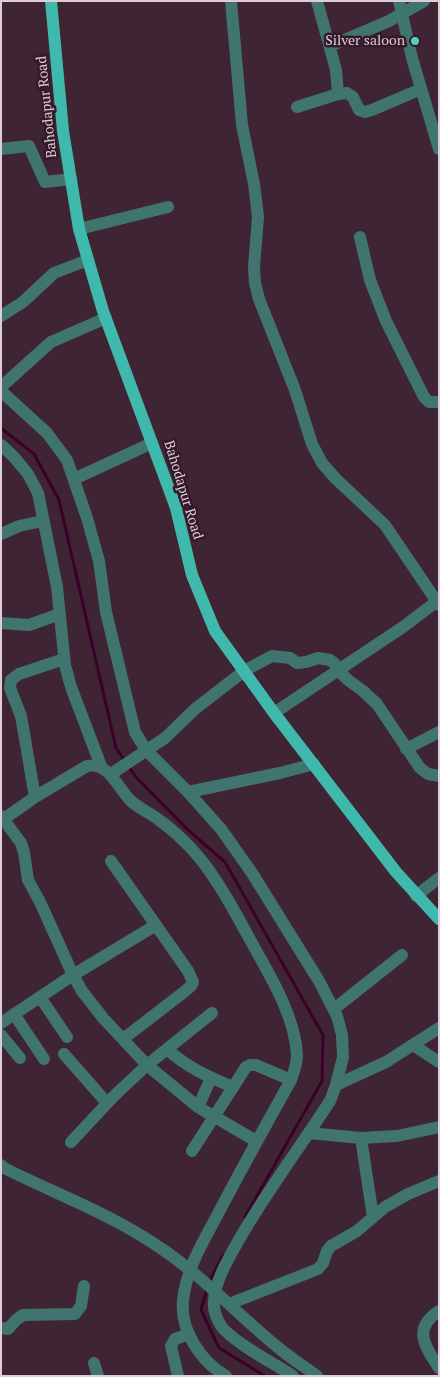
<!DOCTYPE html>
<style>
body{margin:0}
#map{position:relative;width:440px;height:1377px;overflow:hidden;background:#3f2434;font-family:"PT Serif",serif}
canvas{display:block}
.frame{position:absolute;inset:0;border:2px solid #dfcdd6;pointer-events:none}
</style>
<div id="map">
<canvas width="440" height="1377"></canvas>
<div class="frame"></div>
</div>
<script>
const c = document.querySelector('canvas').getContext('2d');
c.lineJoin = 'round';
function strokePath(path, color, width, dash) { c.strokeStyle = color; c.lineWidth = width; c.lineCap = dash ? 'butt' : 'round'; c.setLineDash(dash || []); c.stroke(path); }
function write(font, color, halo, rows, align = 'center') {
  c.font = font + ' "PT Serif",serif'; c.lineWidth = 5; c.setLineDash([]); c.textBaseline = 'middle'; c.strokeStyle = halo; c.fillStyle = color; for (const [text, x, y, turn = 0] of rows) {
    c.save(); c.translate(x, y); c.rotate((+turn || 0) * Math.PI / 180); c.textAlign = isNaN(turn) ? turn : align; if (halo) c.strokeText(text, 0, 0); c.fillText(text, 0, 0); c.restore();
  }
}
strokePath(new Path2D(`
 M1,428L34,454L59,500L116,748L125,761
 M128,766L136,777L188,830L225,862L323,1035L322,1081L245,1217
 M210,1281L223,1255
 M207,1289L201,1310L219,1348L265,1376`), '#3a0028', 3);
strokePath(new Path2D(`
 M231,1L242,125L254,184L258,217L254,267L255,283L259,299L295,390L312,444L322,463L335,478L385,525L439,605
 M317,1L336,70L338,94L347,93L353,97L359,110L365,112L372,110L421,89
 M399,1L412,58L439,149
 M330,46L389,21L424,1
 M297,107L338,94
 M1,149L29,146L45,182L71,179
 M79,229L168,207
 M360,237L370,280L386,321L424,397L429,402H439
 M1,316L23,302L54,273L88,260
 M1,387L51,342L106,318
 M1,391L47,433L67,460L87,518L99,561L106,612L135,732L146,750L188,792L221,829L252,873L319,981L337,1016L342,1035L343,1057L336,1085L330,1101C299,1149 264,1195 236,1245C227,1261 215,1282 214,1301C213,1309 217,1319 221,1326C233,1342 275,1364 293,1376
 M1,445L14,457L28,474L38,493L57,587L65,665L71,687L101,766
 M74,479L152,443
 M1,534L19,526L43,521
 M1,623L29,625L60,614
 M274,713L403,627L436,602
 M406,749L439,732
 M111,774L165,738L195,709L244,671L272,656L290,658L297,663L306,662L318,658L330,660L334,663L338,670L348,680L363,691L377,704L420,768L428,774L439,776
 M188,792L280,773L314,764
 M35,797L21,716L10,688L11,680L19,674L64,659
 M1,816L21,843L24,852L28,880L40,902L73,975L82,991L103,1018L147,1065L198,1107L256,1141
 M1,821L35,797L87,766C109,761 118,789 131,801C140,809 150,813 159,820C175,831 194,850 205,865C222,887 235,912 248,936C267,971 295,1014 297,1055C297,1063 294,1072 291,1080C267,1123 243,1166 220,1210C205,1239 186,1268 183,1301C180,1330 201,1362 226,1376
 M111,861L188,971L193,982L191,986L184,992L123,1039
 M416,896L439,878
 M40,997L67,1037
 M334,1009L402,955
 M14,1014L44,1059
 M1,1023L73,975L156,925
 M1,1035L20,1058
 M413,1045L439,1062
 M167,1049C188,1068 207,1076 233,1087
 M64,1054L107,1103
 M336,1085L386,1062L439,1028
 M198,1107L211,1078
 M309,1133L361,1138L397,1136L439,1127
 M361,1138L373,1217
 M71,1142L114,1096L147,1065L212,1013
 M192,1151L246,1067L250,1065H256L291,1080
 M1,1165L4,1168C56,1194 111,1214 159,1247C203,1276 239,1316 280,1349C292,1359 305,1367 317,1376
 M229,1304L318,1269L323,1263L327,1251L331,1246L357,1231L385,1207L408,1194L439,1181
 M439,1311C412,1328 425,1347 439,1368
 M1,1328L8,1329L16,1320L23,1315L75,1314L81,1306L84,1286
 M94,1363L98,1376
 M178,1376L171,1346L175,1339L189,1334`), '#40746e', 12);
strokePath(new Path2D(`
 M51,1L63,131L79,229L103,311L176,508L192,575L215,631L274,713L396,872L439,919`), '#40b9ad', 12);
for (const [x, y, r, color] of [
 [415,41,5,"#57cec1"]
]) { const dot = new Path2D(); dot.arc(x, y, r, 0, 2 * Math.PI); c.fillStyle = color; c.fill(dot); strokePath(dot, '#341a2a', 2); }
write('14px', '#dfcdd6', '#341a2a', [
 ["Silver saloon",405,41]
], 'right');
write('14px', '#dfcdd6', '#341a2a', [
 ["Bahodapur Road",47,107,-96],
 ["Bahodapur Road",183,490,73]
]);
</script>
